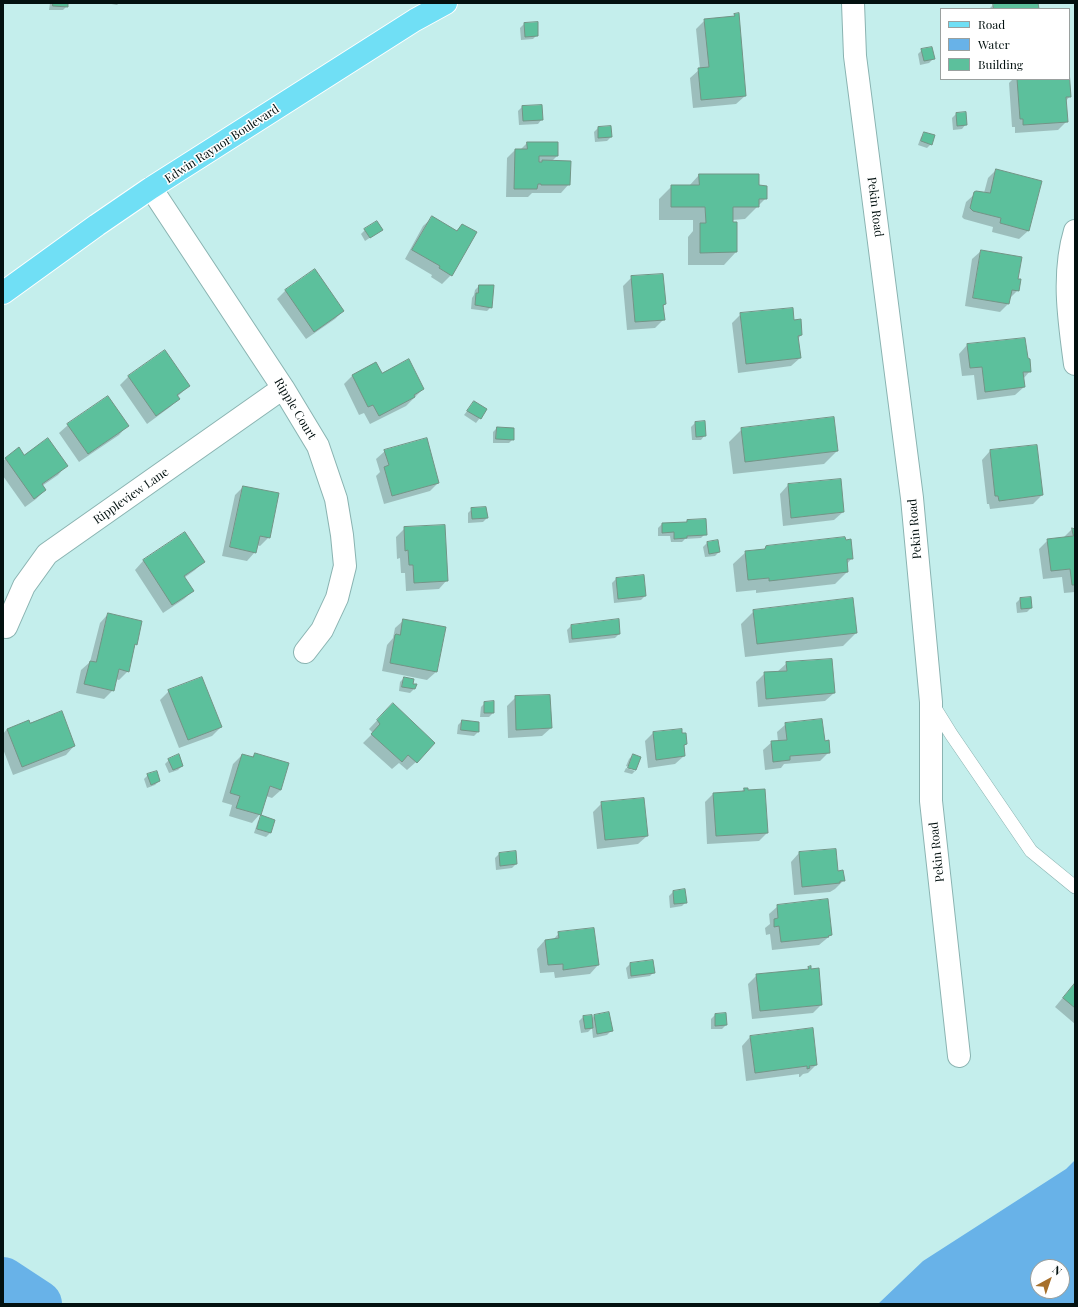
<!DOCTYPE html>
<style>
body{margin:0}
#map{position:relative;width:1078px;height:1307px;overflow:hidden;background:#c4eeec;font-family:"Playfair Display",serif}
canvas{display:block}
.frame{position:absolute;inset:0;border:4px solid #031110;pointer-events:none}
.legend{position:absolute;left:940px;top:8px;width:130px;height:72px;box-sizing:border-box;background:#fff;border:1px solid #9aa09f;margin:0;padding:5px 7px;list-style:none;font-size:12px;color:#031110}
.legend li{display:flex;align-items:center;gap:8px;height:20px}
.legend b{width:20px;border:1px solid #9aa09f}
.north{position:absolute;left:1030px;top:1259px;width:40px;height:40px;box-sizing:border-box;background:#fff;border:1px solid #9aa09f;border-radius:50%;rotate:40deg;font-size:11px;font-weight:700;line-height:16px;text-align:center;color:#031110}
.north::after{content:'';display:block;margin:auto;width:14px;height:18px;background:#a7702b;clip-path:polygon(50% 0,100% 100%,50% 72%,0 100%)}
</style>
<div id="map">
<canvas width="1078" height="1307"></canvas>
<div class="frame"></div>
<ul class="legend">
<li><b style="height:5px;background:#70dff5"></b>Road</li>
<li><b style="height:11px;background:#68b2e8"></b>Water</li>
<li><b style="height:11px;background:#5cc09c"></b>Building</li>
</ul>
<div class="north">N</div>
</div>
<script>
const c = document.querySelector('canvas').getContext('2d');
c.lineJoin = 'round';
function paint(path, color) { c.fillStyle = color; c.fill(path, 'evenodd'); }
function strokePath(path, color, width, dash) { c.strokeStyle = color; c.lineWidth = width; c.lineCap = dash ? 'butt' : 'round'; c.setLineDash(dash || []); c.stroke(path); }
function write(font, color, halo, rows, align = 'center') {
  c.font = font + ' "Playfair Display",serif'; c.lineWidth = 3; c.setLineDash([]); c.textBaseline = 'middle'; c.strokeStyle = halo; c.fillStyle = color; for (const [text, x, y, turn = 0] of rows) {
    c.save(); c.translate(x, y); c.rotate((+turn || 0) * Math.PI / 180); c.textAlign = isNaN(turn) ? turn : align; if (halo) c.strokeText(text, 0, 0); c.fillText(text, 0, 0); c.restore();
  }
}
paint(new Path2D(`
 M1075,1160V1304H878L923,1261L1066,1169ZM1038,1267H1062V1291H1038Z`), '#68b2e8');
paint(new Path2D(`
 M50,3H67V6L63,10H49Z
 M106,3H119L117,5Z
 M1004,3H1037L1038,9H989L994,4Z
 M738,14L745,96L736,104L693,108L690,78L700,69L696,29L705,20L732,18L735,15Z
 M524,24L537,35L533,39L521,40L520,28Z
 M922,50L934,58L929,63L920,65L918,54Z
 M1013,79H1069L1070,96L1066,101L1067,121L1058,130L1015,133V127H1012L1009,83Z
 M522,107L542,119L538,124L519,125L518,111Z
 M956,114L966,124L962,129L953,130L952,118Z
 M598,128L611,137L607,141L595,142L594,132Z
 M925,133L931,144L927,148L918,145L921,137Z
 M527,143L557,156L551,162L569,184L561,193H532L528,197H506L507,158L515,150H520Z
 M996,170L1041,182L1028,231L1019,239L992,232L993,227L964,219L962,217L966,202L978,191L984,193L988,178Z
 M699,175L759,186L766,198L745,219L732,220V223H736V252L724,265H688V237L693,231V220H659V199L672,186H689Z
 M432,218L456,231L462,225L451,275L442,284L431,277L432,275L405,259L423,226Z
 M365,230L377,233L365,241L361,234Z
 M981,251L1017,280L1018,290L1009,299L1008,304L1000,312L965,306L972,259Z
 M632,277L665,304L663,307L664,319L655,328L627,330L623,286Z
 M479,286L491,307L487,311L471,309L472,298L474,295L475,290Z
 M286,290L343,311L335,319L306,339L277,299Z
 M741,314L793,321L801,335L798,339L800,358L791,366L738,373L732,323Z
 M967,345L1030,371L1023,379L1024,387L1015,395L977,400L974,375L962,376L959,354Z
 M165,351L189,386L177,397L178,399L170,407L147,424L120,385L128,377Z
 M376,364L381,374L423,389L406,406L370,424L364,413L359,415L344,384L352,376Z
 M474,402L486,410L476,423L464,415Z
 M695,423L705,435L701,440H692L691,427Z
 M68,425L127,426L119,435L79,462L59,433Z
 M497,428L513,439L509,443H493V432Z
 M742,429L837,451L824,464L733,474L729,442Z
 M19,449L24,456L66,466L58,475L42,486L45,490L36,499L25,507L3,476V461Z
 M385,451L438,483L430,491L384,504L376,476L380,472L376,459Z
 M990,451L1042,495L1033,504L990,509L989,504H987L982,460Z
 M788,485L843,512L834,520L783,526L780,494Z
 M244,486L269,537L260,546L257,545L255,552L247,561L222,556L235,495Z
 M472,509L487,518L483,522L468,523V513Z
 M687,521L705,534L701,538L685,539L682,542H671L670,536H658V528L662,524L685,523Z
 M405,528L447,580L439,589L406,591L405,573H401L400,558L397,559L396,537Z
 M1072,529H1075V592L1064,593L1062,577L1043,579L1039,549L1048,540L1063,538Z
 M185,533L204,561L195,570L184,578L193,591L184,599L163,613L135,570L143,561Z
 M717,541L719,552L715,556L705,557L703,547L707,543Z
 M766,547L852,558L847,564V572L835,584L756,593V590L736,592L733,564L746,552L763,550Z
 M616,579L645,596L641,600L614,603L612,583Z
 M1020,599L1031,608L1027,612L1017,613L1016,603Z
 M754,611L856,633L843,646L745,657L741,624Z
 M108,614L141,622L128,671L119,680L115,679L113,690L104,699L76,693L81,670L90,662L100,623Z
 M404,620L436,672L427,680L382,671L387,645L393,638L395,628Z
 M571,626L619,634L615,638L569,643L567,630Z
 M787,663L834,693L825,701L758,707L756,682L765,673L777,672Z
 M404,678L412,685L414,689L410,693L399,691L400,682Z
 M169,691L221,727L212,736L179,748L160,700Z
 M516,697L551,728L542,736L508,738L507,706Z
 M485,703L493,713L489,717H480L481,707Z
 M384,713L416,762L407,770L399,763L392,769L363,743L373,733L369,729Z
 M462,721L478,732L474,736L457,734L458,725Z
 M30,724L74,746L66,755L13,775L3,749V734L7,729Z
 M786,724L824,742L829,752L820,761L784,764L781,768L765,770L763,750L772,742L778,741L777,732Z
 M653,733L681,734L686,744L683,747L684,756L675,764L648,768L645,741Z
 M255,754L281,790L272,798L266,796L260,814L252,823L229,816L232,805L222,802L233,764L242,755L251,758Z
 M633,755L636,770L635,771V769L626,766L629,759Z
 M169,760L182,766L178,770L169,773L165,764Z
 M626,768L635,771L632,774L624,772Z
 M148,775L159,781L155,785L147,788L144,779Z
 M744,789L767,833L759,841L707,844L705,802L713,794L741,792Z
 M602,803L647,836L638,844L597,849L593,812Z
 M262,817L274,820L270,833L266,837L254,833L258,821Z
 M515,852L516,864L512,868L496,870L495,858L499,854Z
 M799,853L837,872L843,881L835,889L830,892L794,895L791,862Z
 M684,890L686,902L682,906L670,908L669,896L673,892Z
 M778,906L831,935L819,945L772,950L770,934L766,935L765,928L770,924L769,914Z
 M559,933L598,965L590,974L555,978L554,972L540,973L537,949L545,940H553Z
 M630,964L654,972L650,976L628,979L626,968Z
 M809,968L821,1005L813,1013L752,1019L748,984L757,975L806,970Z
 M1075,983V1024L1055,1007Z
 M608,1013L611,1031L607,1035L593,1038L592,1028L588,1032L581,1033L579,1021L583,1017L591,1019L594,1016Z
 M715,1015L726,1025L722,1029H711V1019Z
 M750,1037L816,1065L808,1073L803,1074L800,1077H799V1074L746,1081L742,1046Z`), '#0003');
strokePath(new Path2D(`
 M3,1281L38,1304`), '#68b2e8', 48);
const building = new Path2D(`
 M53,3H68V7L53,6Z
 M993,3H1038L1039,9H994Z
 M739,13L746,96L701,100L698,68L709,67L704,19L735,16L734,14Z
 M538,22V36L525,37L524,23Z
 M932,47L935,59L924,61L921,49Z
 M1069,70L1071,97H1066L1068,122L1023,125V119H1020L1017,79H1069Z
 M542,105L543,120L523,121L522,106Z
 M966,112L967,125L957,126L956,113Z
 M611,126L612,137L598,138V127Z
 M924,132L935,135L932,145L921,141Z
 M527,142H558V156H539V162H542V160L571,161L570,185H541V184H538L537,189H514L515,149H527Z
 M996,169L1042,181L1029,231L1000,223L1001,218L973,211L970,208L974,192L976,191L990,193Z
 M699,174H759V185L767,186V199H759V207H733V222H737V252L700,253V223H706L705,207H671V185H699Z
 M432,216L457,231L462,224L477,232L452,276L439,268L440,266L412,250Z
 M377,221L383,230L370,238L364,229Z
 M981,250L1022,257L1018,279H1021L1019,291L1012,290L1009,304L973,298Z
 M315,269L344,311L314,332L285,290Z
 M663,274L666,304L663,305L665,320L635,322L631,276Z
 M479,285H494L492,308L475,305L476,293H478Z
 M793,308L794,320L801,319L802,335L798,336L801,358L746,364L740,313Z
 M1025,338L1028,358L1030,359L1031,372H1023L1025,387L985,392L982,367L970,368L967,344Z
 M165,350L190,386L177,395L180,399L156,416L128,376Z
 M409,359L424,389L414,395L415,397L379,416L373,405L368,407L352,375L376,362L382,373Z
 M108,396L129,426L88,454L67,424Z
 M474,401L487,409L481,419L467,411Z
 M834,417L838,451L745,462L741,428Z
 M705,421L706,436L696,437L695,422Z
 M497,427L514,428V440L496,439Z
 M48,438L68,466L42,484L46,490L34,499L5,458L19,447L24,455Z
 M427,438L439,483L392,496L384,467L389,465L384,450Z
 M1037,445L1043,495L999,501L998,496H995L990,450Z
 M841,479L844,512L791,518L788,484Z
 M243,486L279,493L270,538L260,536L256,553L230,547Z
 M486,507L488,518L472,519L471,508Z
 M706,519L707,535L687,536V538L674,539V532L662,533V523L687,522V520Z
 M445,525L448,581L414,583L413,565H409L408,550L405,551L404,527Z
 M1072,528L1075,529V585H1072L1070,569L1051,571L1047,539L1073,536Z
 M185,532L205,562L184,576L194,591L172,605L143,560Z
 M845,537L846,540L851,539L853,559H847L848,572L769,581V578L748,580L745,551L765,549L766,546Z
 M718,540L720,552L709,554L707,542Z
 M644,575L646,596L618,599L616,578Z
 M1031,597L1032,608L1021,609L1020,598Z
 M853,598L857,633L757,644L753,610Z
 M108,613L142,621L137,645L135,644L129,672L119,669L114,691L84,684L90,661L96,662Z
 M403,619L446,627L437,672L390,663L395,635L396,634L400,635Z
 M619,619L620,634L572,639L571,625Z
 M832,659L835,693L766,699L764,672L787,671L786,662Z
 M202,677L222,727L188,740L168,690Z
 M404,677L414,679L413,684H417L415,689L402,687Z
 M550,695L552,728L516,730L515,696Z
 M494,701V713H484V702Z
 M393,703L435,743L417,763L408,755L402,762L371,734L380,724L377,720Z
 M62,711L75,746L22,767L7,729L29,720L30,723Z
 M822,719L825,741L829,740L830,753L790,756V760L773,762L771,741L787,740L785,723Z
 M462,720L479,722V732L461,730Z
 M682,729V733H686L687,744L684,745L685,756L656,760L653,732Z
 M255,753L289,763L281,790L270,786L261,815L236,808L240,796L230,793L242,754L253,757Z
 M179,754L183,766L173,770L168,759Z
 M633,754L641,757L636,770L628,768Z
 M157,771L160,781L151,785L147,774Z
 M744,788H748V790L765,789L768,833L716,836L713,793L744,791Z
 M644,798L648,836L605,840L601,802Z
 M261,815L275,820L271,833L257,829Z
 M836,849L838,871L843,870L845,881H840V883L802,887L799,852Z
 M516,851L517,864L500,866L499,853Z
 M685,889L687,903L674,904L673,891Z
 M828,899L832,935L828,936L829,937L781,942L779,926L774,927V919L778,918L777,905Z
 M594,928L599,965L563,970V964L548,965L545,940L559,938L558,932Z
 M653,960L655,973L631,976L630,963Z
 M811,966V969L819,968L822,1005L760,1011L756,974L809,969L808,967Z
 M1075,983V1008L1063,998Z
 M609,1012L613,1031L597,1034L594,1015Z
 M726,1013L727,1025L715,1026V1014Z
 M592,1015L593,1028L585,1029L583,1016Z
 M813,1028L817,1065L809,1066L810,1068L807,1069V1066L755,1073L750,1036Z`);
paint(building, '#5cc09c');
strokePath(building, '#729486', 1);
const service = new Path2D(`
 M933,705L951,734L1031,851L1075,887`);
const minor = new Path2D(`
 M853,3L855,56L912,498L931,702V801L959,1056
 M151,188L283,388L318,446L336,499L342,535L345,566L337,598L322,630L305,652
 M1075,231C1062,274 1069,320 1075,364
 M6,627L24,586L47,554L283,388`);
const primary = new Path2D(`
 M3,293L97,225L151,188L415,20L446,3`);
strokePath(service, '#8ab3b1', 14);
strokePath(minor, '#8ab3b1', 24);
strokePath(primary, '#fff', 24);
strokePath(service, '#fff', 13);
strokePath(minor, '#fff', 22);
strokePath(primary, '#70dff5', 22);
write('12px', '#031110', '#fff', [
 ["Edwin Raynor Boulevard",222,144,-33],
 ["Pekin Road",875,207,83],
 ["Ripple Court",295,409,59],
 ["Rippleview Lane",131,496,-35],
 ["Pekin Road",915,529,-95],
 ["Pekin Road",937,852,-96]
]);
</script>
